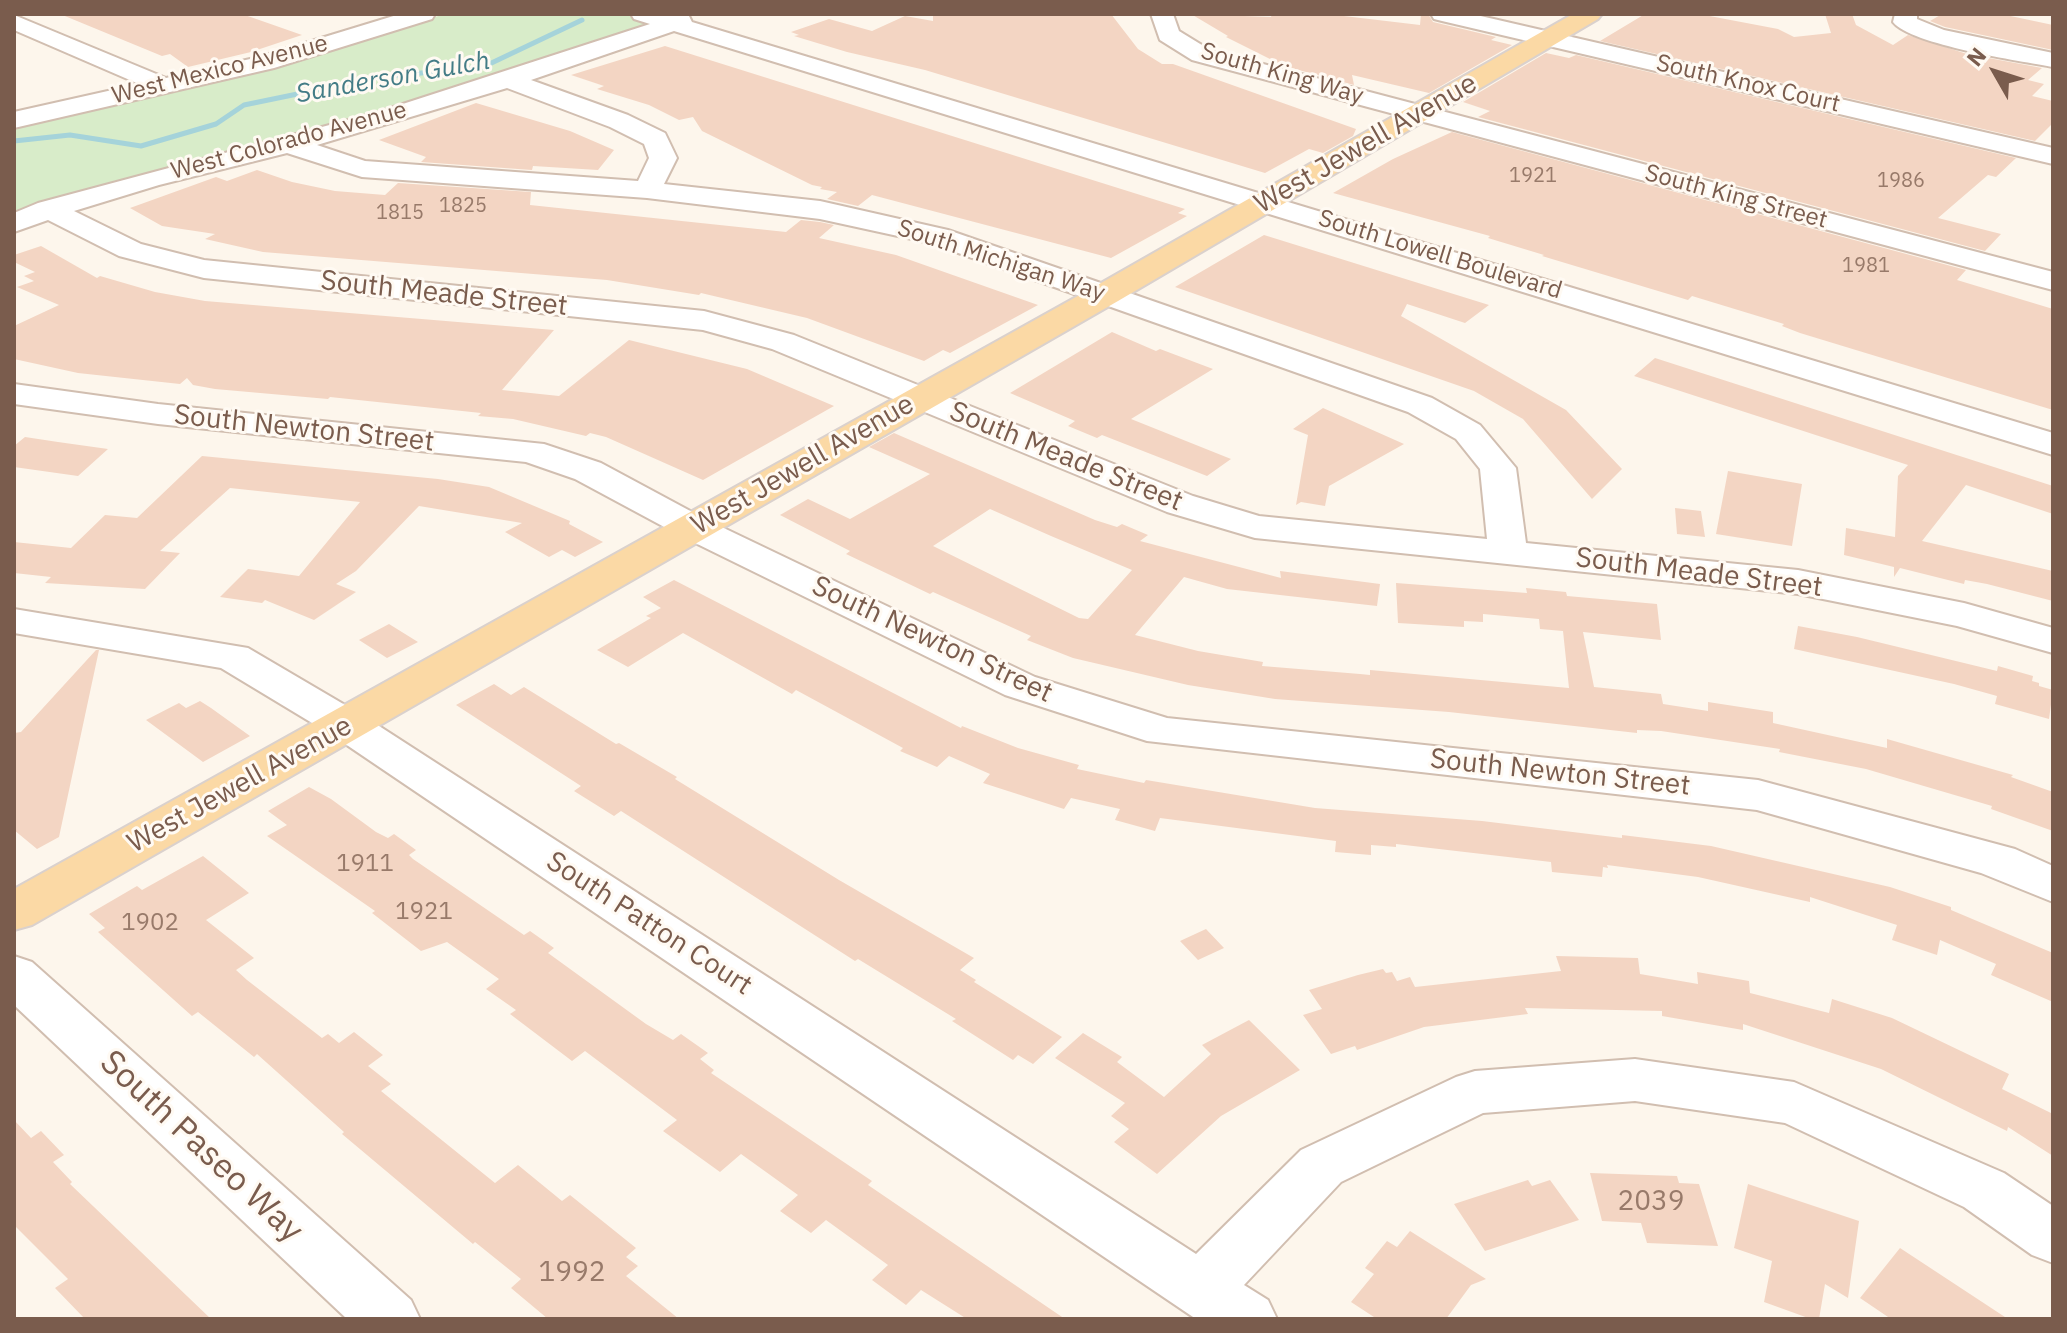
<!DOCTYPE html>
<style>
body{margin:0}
#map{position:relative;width:2067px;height:1333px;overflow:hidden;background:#fdf6ec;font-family:"IBM Plex Sans",sans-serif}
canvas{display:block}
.frame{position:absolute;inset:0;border:16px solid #7a5c4d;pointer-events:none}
.north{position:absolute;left:1955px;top:32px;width:80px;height:80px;-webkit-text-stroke:6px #fffaf3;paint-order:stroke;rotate:309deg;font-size:22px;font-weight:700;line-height:32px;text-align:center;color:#7a5c4d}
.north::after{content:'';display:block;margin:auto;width:28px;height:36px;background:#7a5c4d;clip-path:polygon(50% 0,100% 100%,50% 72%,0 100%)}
</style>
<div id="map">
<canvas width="2067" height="1333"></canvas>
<div class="frame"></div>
<div class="north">N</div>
</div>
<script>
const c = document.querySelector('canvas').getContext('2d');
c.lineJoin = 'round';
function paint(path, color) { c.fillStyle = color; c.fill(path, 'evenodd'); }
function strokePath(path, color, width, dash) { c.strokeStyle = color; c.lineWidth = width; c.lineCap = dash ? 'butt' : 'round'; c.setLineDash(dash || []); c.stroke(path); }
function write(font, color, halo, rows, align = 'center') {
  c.font = font + ' "IBM Plex Sans",sans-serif'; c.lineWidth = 6; c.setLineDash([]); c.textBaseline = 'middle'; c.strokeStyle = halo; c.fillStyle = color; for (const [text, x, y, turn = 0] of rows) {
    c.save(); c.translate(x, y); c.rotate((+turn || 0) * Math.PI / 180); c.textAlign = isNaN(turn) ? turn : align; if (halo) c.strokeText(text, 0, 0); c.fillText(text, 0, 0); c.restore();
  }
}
paint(new Path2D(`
 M445,14H678L480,81L14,217V125L256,70Z`), '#d8ecc9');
strokePath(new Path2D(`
 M14,141L70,135L141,146L216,124L244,105L380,77L483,67L582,20`), '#a5d3da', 5);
paint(new Path2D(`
 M60,14H242L302,35L251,52L188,67L170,54L162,56Z
 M933,14H1111L1138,49L1162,64H1173L1356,129L1353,136L1323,153L1309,149L1265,173L925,70L847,52L794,36L799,35L791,32L829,19L872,31L905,16L933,21Z
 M1191,14L1271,17L1272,14H1327L1420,25L1421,14H1428L1433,22L1496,37L1491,40L1512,45L1429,93L1352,75L1354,85L1284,66L1226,37L1228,36Z
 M1645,14H1699L1778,29L1794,37L1831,33L1825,14H1852L1856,25L1893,45L1908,35L1967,54L2042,68L2028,80L2044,84L2032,96L2053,101V123L2035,141L1600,41Z
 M1942,14H2001L2053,25V50L1945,27L1930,21Z
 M665,46L1185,209L1178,213L1187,216L1111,258L872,195L858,206L827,199L837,192L820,189L822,187L812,185L702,131L693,117L679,120L649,105L597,89L604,86L571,75Z
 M1546,53L1569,58L1576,55L2016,158L1996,177L1988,175L1938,218L2001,234L1985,251L1478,117L1490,111L1463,102Z
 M476,103L570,131L614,150L598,170L533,166L532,170L421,162L426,157L379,140Z
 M1452,132L1966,270L1957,280L2053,309V410L1800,333L1782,326L1784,324L1692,296L1688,300L1542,256L1544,255L1488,238L1490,236L1333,193L1393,159Z
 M257,170L292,182L335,191L385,195L398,183L531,192L530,205L786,232L801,220L820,222L834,225L819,238L896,255L1038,305L950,353L943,350L924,361L807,318L701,293L699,295L607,280L263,252L205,239L215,234L162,226L130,208L216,177L227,181Z
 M1264,235L1489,305L1465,323L1407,304L1401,316L1566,410L1622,469L1592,499L1523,419L1474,391L1175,287Z
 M41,246L97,278L100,276L155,292L205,301L554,330L502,390L559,396L629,340L747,369L834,406L703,480L606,437L590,433L586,436L513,419L478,416L481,413L330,397L328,399L215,389L193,385L187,378L180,384L78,373L14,359V326L59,305L17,287L34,281L24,276L35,272L14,262V255Z
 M1112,332L1156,351L1160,349L1213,369L1131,419L1231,459L1207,476L1102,435L1097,438L1068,426L1075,421L1010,393Z
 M1655,358L2053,486V514L1966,485L1922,541L2053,571V601L1987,584L1965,580L1964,584L1900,568L1894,577V567L1844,555L1846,528L1895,537L1898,476L1908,465L1634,376Z
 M1323,408L1404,444L1329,486L1325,506L1301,502L1296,505L1308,435L1293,429Z
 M894,433L1095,520L1117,527L1122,524L1148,535L1140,541L1281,578L1280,571L1380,584L1377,606L1227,589L1184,577L1135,635L1198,651L1263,662L1262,666L1360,674L1370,675V670L1569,688L1563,631L1540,629L1539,619L1483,614V622L1464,621V627L1398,623L1396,583L1527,593L1526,588L1566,592L1567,596L1657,604L1661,640L1583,632L1594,687L1661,694L1663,704L1708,711V702L1773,712V723L1887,748V739L2013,775L2011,777L2053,792V831L1991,809L1992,806L1866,769L1779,752L1780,749L1661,731L1637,730V733L1449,712L1275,699L1188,685L1073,658L1027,640L1031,636L933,592L930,594L846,554L850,551L780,515L808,499L850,519L930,474L869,447ZM990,509L1051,536L1132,570L1088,619L1079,618L933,546Z
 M25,437L58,442L108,449L78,476L14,467V446Z
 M202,456L438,479L489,487L570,521L569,524L603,542L575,557L562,550L549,557L505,532L522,523L419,506L356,571L336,584L356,592L314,620L265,600L262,603L220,597L248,569L299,576L360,502L230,488L160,551L180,553L145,589L45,583L51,577L14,573V542L71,548L105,515L137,518Z
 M1728,471L1802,484L1792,546L1716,534Z
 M1675,508L1701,511L1705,537L1677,534Z
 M674,580L961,728L962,726L1018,748L1079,765L1077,769L1144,783L1146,780L1315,808L1482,821L1622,838V835L1711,846L1890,887L1951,907V910L2053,953V1002L1991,975L1996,964L1940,940L1937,955L1892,940L1897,925L1810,897V902L1698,877L1607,865L1608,868L1603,867L1602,877L1552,872L1551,862L1396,844V847L1371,845V855L1335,852L1336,841L1160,818L1155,831L1115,820L1120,809L1071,798L1064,809L983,783L990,774L949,756L937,767L900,751L903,748L796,690L792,694L683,633L628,667L597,650L651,618L646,616L661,608L643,597Z
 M389,624L418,642L387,658L359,640Z
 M1798,626L1857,637L1997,671L1998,666L2033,676L2032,681L2039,683V686L2053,690L2049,719L1995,704L1997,696L1954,684L1794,649Z
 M96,650H99L59,837L37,849L14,830V733L21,732Z
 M494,684L511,695L524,687L616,744L619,743L677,777L675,779L839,880L974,958L960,970L976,980L974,982L1062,1037L1033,1064L1018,1055L1013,1060L952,1021L956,1019L858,959L855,961L621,811L614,816L574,791L581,786L456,705Z
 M200,701L211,708L250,736L203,762L146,720L179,703L186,708Z
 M309,787L331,799L376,832L388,838L394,834L416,850L409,855L413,859L524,935L530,931L554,948L548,953L646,1024L673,1040L681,1034L708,1053L700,1059L714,1070L711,1073L872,1181L868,1185L1065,1319H967L921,1290L906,1305L872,1280L888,1265L826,1220L811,1233L780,1211L798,1195L741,1154L720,1172L663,1131L677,1120L585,1051L572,1061L510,1014L516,1010L486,989L499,979L447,942L421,951L372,913L375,911L267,836L287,825L268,811Z
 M203,856L249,893L206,920L254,958L236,970L247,980L322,1038L328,1034L339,1043L354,1032L383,1055L368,1066L391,1084L381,1091L495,1183L518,1165L562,1201L570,1195L636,1248L626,1257L638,1266L626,1276L679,1319H548L511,1288L521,1279L475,1242L473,1244L342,1134L344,1132L257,1054L254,1057L198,1012L192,1016L98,932L105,928L89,914L137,886L142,890Z
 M1206,929L1224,948L1198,960L1180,941Z
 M1556,956L1638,958L1640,974L1698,984L1697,972L1749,981L1750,993L1829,1013L1832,999L1892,1018L2009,1074L2002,1089L2053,1114V1156L2008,1127L2007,1131L1881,1069L1743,1024V1030L1662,1016V1011L1525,1008L1528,1014L1424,1027L1357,1050L1355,1046L1331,1054L1303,1015L1322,1009L1309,990L1358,975L1383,969L1386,973L1392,972L1397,981L1410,977L1415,987L1561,971Z
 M1249,1020L1300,1070L1221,1116L1157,1174L1114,1142L1129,1129L1111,1116L1125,1103L1055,1058L1083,1033L1122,1057L1117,1062L1164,1097L1211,1054L1202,1045Z
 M14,1120L31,1138L41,1131L64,1155L53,1162L72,1182L70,1184L211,1319H85L55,1288L68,1279L14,1225Z
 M1590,1173L1677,1176L1679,1183L1699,1184L1718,1246L1647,1243L1641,1223L1602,1221Z
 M1528,1180L1532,1186L1550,1180L1579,1220L1485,1251L1454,1204Z
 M1748,1184L1859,1221L1848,1298L1825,1284L1819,1319H1811L1764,1302L1772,1261L1734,1248Z
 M1410,1231L1486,1279L1471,1285L1446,1319H1377L1351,1302L1374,1274L1365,1268L1387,1241L1397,1247Z
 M1900,1248L2008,1319H1891L1860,1298Z`), '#f3d5c3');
const minor = new Path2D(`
 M400,14H435L432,19L274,68L14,128V112L139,84L14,30V15L166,78L259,57Z
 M631,14L689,16L692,22L2053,433V455L674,31L531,80L628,115L665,133L677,158L664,184L820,201L948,230L1432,398L1480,425L1516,468L1526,543L1798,570L1964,603L2053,628V653L1957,626L1798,594L1255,538L1167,512L772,349L703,330L204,278L119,256L48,220L14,232V213L38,203L378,112L650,24L634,19ZM507,88L610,127L644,144L649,158L638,181L365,161L317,145ZM287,153L362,177L647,198L820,219L930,243L1408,412L1456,439L1480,469L1487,539L1259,516L1193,496L794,335L704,311L204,260L141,244L74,211L159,185Z
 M1151,14H1173L1179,31L1210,50L2053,272V290L1192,60L1160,40Z
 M1431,14H1472L2053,148V164L1442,21L1434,19Z
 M1895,14H1917V19L1944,30L2053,53V67C2021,61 1911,45 1893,22Z
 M14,384L158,404L544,444L601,463L707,520L1035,677L1167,718L1758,780L2015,849L2053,866V902L1981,873L1757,810L1147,741L1005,695L681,536L575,479L526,462L158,424L14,404Z
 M14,609L248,648L362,715L1196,1254L1301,1150L1456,1077L1475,1071L1635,1059L1794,1082L2004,1173L2053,1206V1263L2032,1255L1964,1207L1785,1123L1635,1101L1483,1113L1341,1182L1244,1285L1268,1300L1277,1319H1196L332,735L221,668L14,633Z
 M14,956L32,962L411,1300L420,1319H347L14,1005Z`);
const major = new Path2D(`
 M1573,14H1602L1598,19L1118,301L32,925L14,930V889L1094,287Z`);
strokePath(minor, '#d1beb0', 4);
strokePath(major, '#dad1cd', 4);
paint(minor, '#fff');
paint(major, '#fbd9a5');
write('20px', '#987a6a', null, [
 ["1921",1533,176],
 ["1986",1901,181],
 ["1825",463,206],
 ["1815",400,213],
 ["1981",1866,266]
]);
write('24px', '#7a5c4d', '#fffaf3', [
 ["West Mexico Avenue",220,70,-14],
 ["South King Way",1282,74,16],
 ["South Knox Court",1748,84,13],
 ["West Colorado Avenue",289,141,-15],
 ["South King Street",1736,197,15],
 ["South Lowell Boulevard",1440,255,17],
 ["South Michigan Way",1001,261,18]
]);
write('24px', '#987a6a', null, [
 ["1911",365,864],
 ["1921",424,912],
 ["1902",150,923]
]);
write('italic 26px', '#437c86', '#fffaf3', [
 ["Sanderson Gulch",393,78,-10]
]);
write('28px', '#7a5c4d', '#fffaf3', [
 ["West Jewell Avenue",1366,144,-30],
 ["South Meade Street",444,294,6],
 ["South Newton Street",304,429,6],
 ["South Meade Street",1066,457,22],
 ["West Jewell Avenue",803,465,-30],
 ["South Meade Street",1699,573,7],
 ["South Newton Street",932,640,25],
 ["South Newton Street",1560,773,6],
 ["West Jewell Avenue",240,785,-29],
 ["South Patton Court",649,924,33]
]);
write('28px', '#987a6a', null, [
 ["2039",1651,1202],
 ["1992",572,1273]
]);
write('34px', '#7a5c4d', '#fffaf3', [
 ["South Paseo Way",201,1147,43]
]);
</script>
